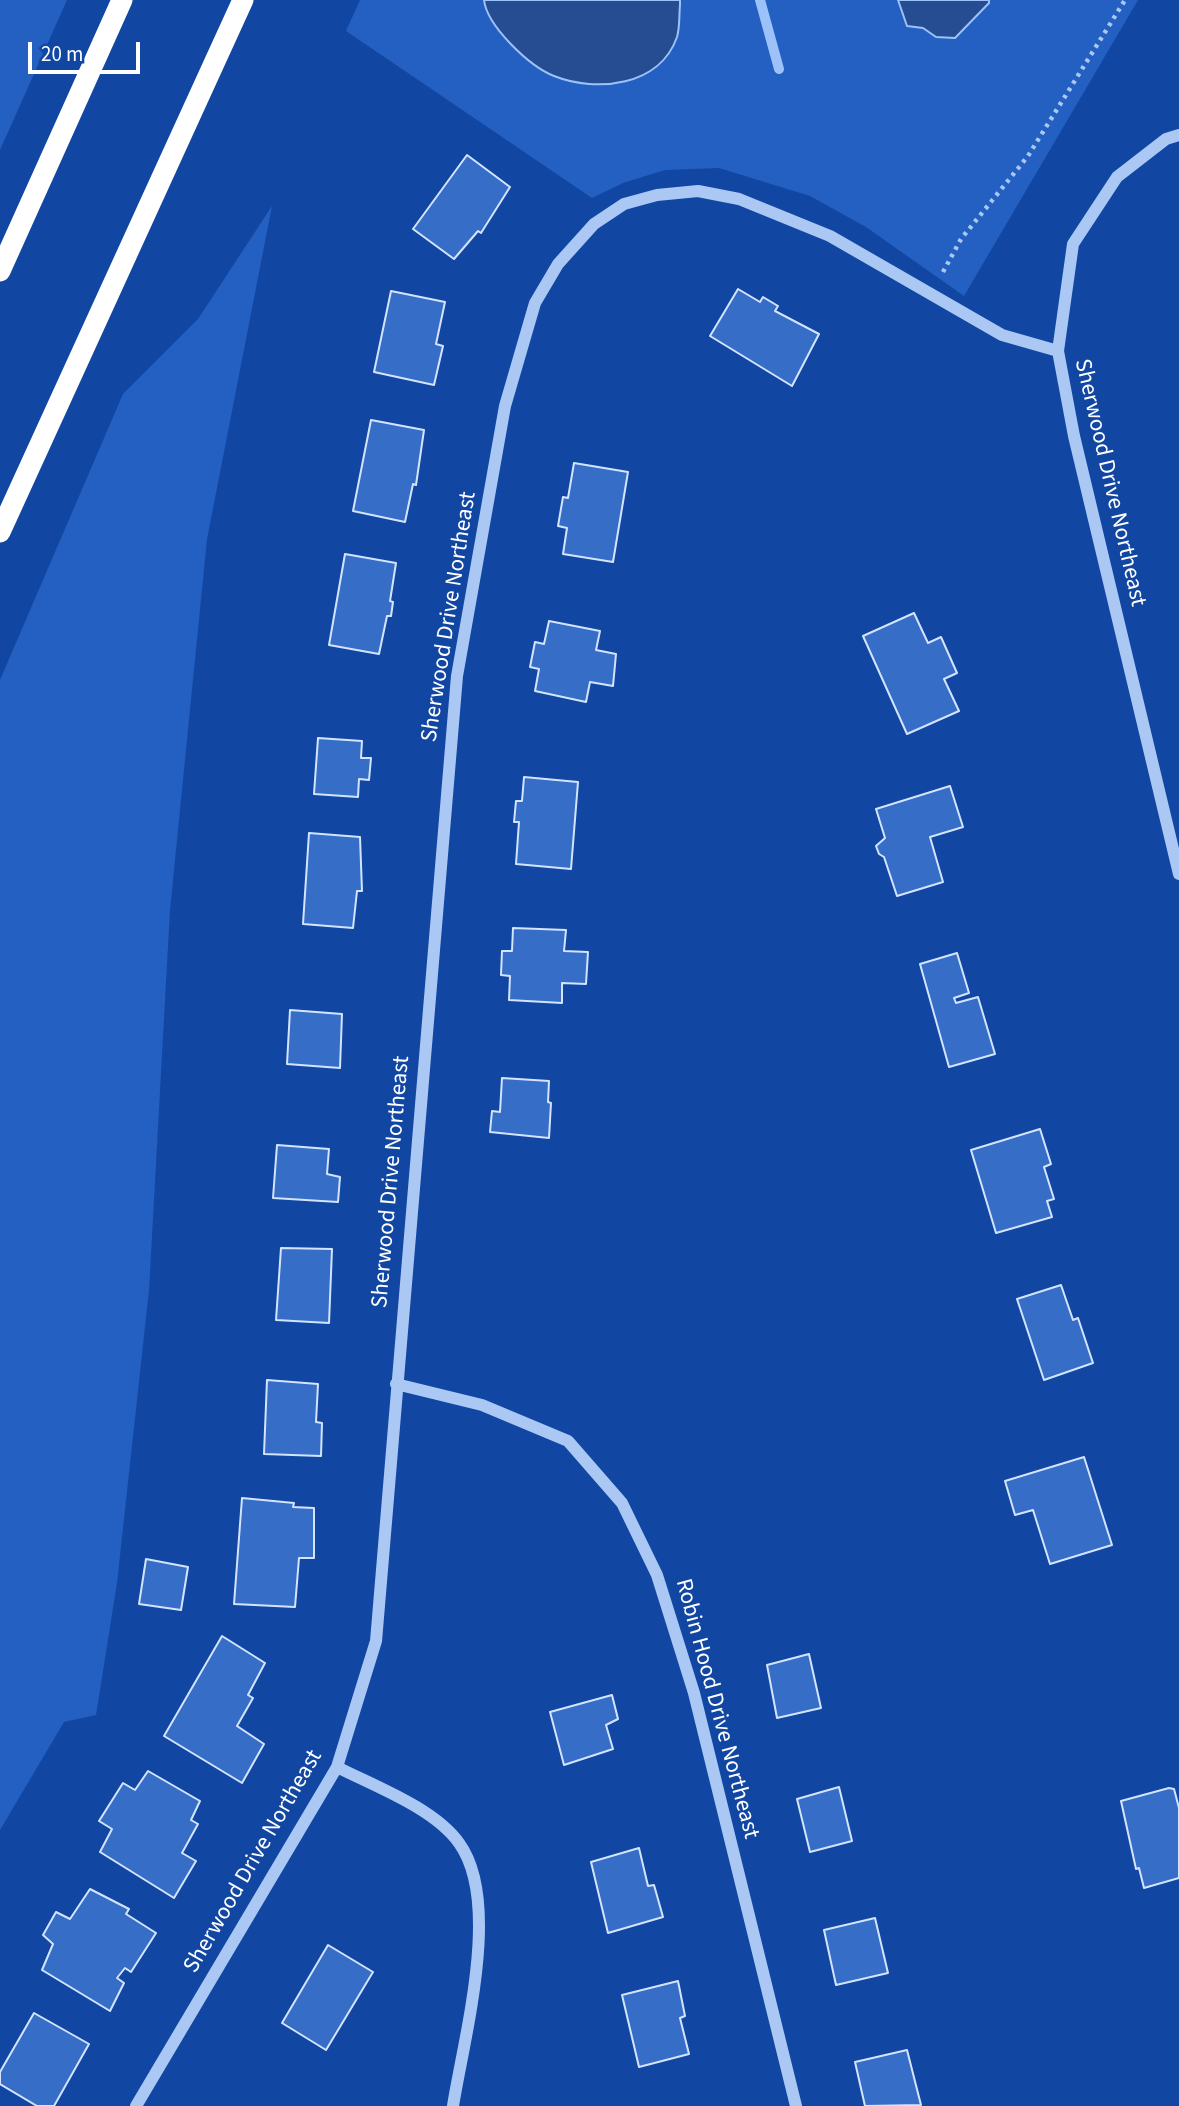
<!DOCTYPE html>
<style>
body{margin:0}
#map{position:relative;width:1179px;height:2106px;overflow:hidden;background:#1147a2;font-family:"Source Sans 3",sans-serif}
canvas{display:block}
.scale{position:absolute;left:28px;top:42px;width:112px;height:32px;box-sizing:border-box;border:4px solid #fff;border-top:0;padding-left:9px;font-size:21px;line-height:24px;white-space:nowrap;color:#fff;-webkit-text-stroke:5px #1147a2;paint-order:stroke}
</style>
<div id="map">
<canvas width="1179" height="2106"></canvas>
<div class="scale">20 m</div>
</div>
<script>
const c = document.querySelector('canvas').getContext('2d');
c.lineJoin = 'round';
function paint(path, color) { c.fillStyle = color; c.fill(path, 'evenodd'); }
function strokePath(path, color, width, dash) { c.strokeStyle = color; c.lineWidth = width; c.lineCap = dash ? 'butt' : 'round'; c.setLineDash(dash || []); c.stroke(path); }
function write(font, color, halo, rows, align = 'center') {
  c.font = font + ' "Source Sans 3",sans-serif'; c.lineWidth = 6; c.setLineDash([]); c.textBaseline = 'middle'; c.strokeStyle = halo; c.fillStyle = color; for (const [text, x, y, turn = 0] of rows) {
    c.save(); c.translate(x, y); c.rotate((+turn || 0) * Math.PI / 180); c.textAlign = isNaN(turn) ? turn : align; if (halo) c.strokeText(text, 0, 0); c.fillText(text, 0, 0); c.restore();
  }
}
paint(new Path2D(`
 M0,0H67L0,150Z
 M360,0H1138L964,296L866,227L810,196L719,168L665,170L623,183L592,198L346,31Z
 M272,206L207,539L170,910L149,1290L117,1583L96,1715L64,1722L0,1830V680L123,394L198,319Z`), '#2460c1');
const water = new Path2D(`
 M484,0H680V5C679,15 680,27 677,37C660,86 597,93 554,76C529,66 487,26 484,0Z
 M898,0H989V3L955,38L936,37L923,28L907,26Z`);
paint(water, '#264d92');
strokePath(water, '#9dc2f9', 2);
strokePath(new Path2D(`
 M760,0L779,69`), '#9dc2f9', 10);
const building = new Path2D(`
 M467,155L510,187L481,233L478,231L454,259L413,229Z
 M738,289L760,302L763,297L778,306L775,311L819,334L792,386L710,336Z
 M391,291L445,302L436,344L443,346L434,385L374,372Z
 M371,420L424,430L416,485L413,484L405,522L353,511Z
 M574,463L628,472L613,562L563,554L567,528L558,526L563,497L568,498Z
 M345,554L396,563L390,601L393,602L391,616H387L379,654L329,645Z
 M914,613L928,643L941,637L957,673L944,679L959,711L907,734L863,636Z
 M549,621L600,631L596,650L616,654L613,686L590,682L586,702L535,691L539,669L530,667L535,642L544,644Z
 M318,738L362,741L361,758H371L369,780L359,779L358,797L314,794Z
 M524,777L578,782L571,869L516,864L519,822H514L516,801H522Z
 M950,786L963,827L930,837L943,882L897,896L884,857L879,854L876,846L885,838L876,809Z
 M309,833L360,837L362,891H357L353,928L303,924Z
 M513,928L566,930L564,951L588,952L586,984L562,983V1003L509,1000L510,976L501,975L502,951H512Z
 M957,953L969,993L954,998L956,1003L978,997L995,1054L949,1067L920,964Z
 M290,1010L342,1014L340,1068L287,1064Z
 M502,1078L549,1081L548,1102L551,1103L549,1138L490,1132L492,1111L500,1112Z
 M1040,1129L1051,1164L1044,1167L1054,1199L1047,1201L1052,1217L996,1233L971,1150Z
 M277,1145L329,1149L327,1174L340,1177L338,1202L273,1198Z
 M281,1248L332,1249L329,1323L276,1320Z
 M1061,1285L1073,1320L1078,1318L1093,1363L1044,1380L1017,1299Z
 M267,1380L318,1384L316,1422L322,1423L321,1456L264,1454Z
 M1084,1457L1112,1545L1050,1564L1033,1510L1015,1515L1005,1481Z
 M242,1498L294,1503L293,1507L314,1508V1558H299L295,1607L234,1604Z
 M146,1559L188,1567L181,1610L139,1604Z
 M222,1636L265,1663L248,1695L253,1698L237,1726L264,1744L242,1783L164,1736Z
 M809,1654L821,1708L777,1718L767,1665Z
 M612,1695L618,1719L606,1725L613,1749L564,1765L550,1712Z
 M148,1771L200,1801L191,1820L198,1824L182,1853L196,1861L174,1898L100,1852L112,1829L99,1821L123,1783L135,1790Z
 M839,1787L852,1841L810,1852L797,1799Z
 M1169,1788L1174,1789L1179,1808V1878L1144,1888L1139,1868L1136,1869L1121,1801Z
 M639,1848L648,1886L654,1885L663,1917L608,1933L591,1862Z
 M90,1889L129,1909L126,1914L156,1933L131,1972L125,1968L117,1978L124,1983L110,2011L42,1970L53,1944L43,1935L56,1912L70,1919Z
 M875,1918L888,1973L836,1985L824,1930Z
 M328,1945L373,1972L326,2050L282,2023Z
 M678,1981L685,2016L680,2018L689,2054L639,2067L622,1995Z
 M34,2013L89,2044L54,2106H37L0,2084V2072Z
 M907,2050L921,2105L865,2106L855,2062Z`);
paint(building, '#356dc7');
strokePath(building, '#d4e4fe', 2);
strokePath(new Path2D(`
 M943,272L961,239L1028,156L1125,0`), '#abc8f5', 4.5, [3.5, 5]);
strokePath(new Path2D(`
 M1179,135L1166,139L1117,177L1073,244L1058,351L1074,436L1179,874
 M396,1384L482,1405L568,1441L622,1503L657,1575L694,1693L796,2106
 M337,1767C374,1786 434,1808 459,1843C502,1902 464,2037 453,2106
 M136,2106L337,1767L376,1641L457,676L505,406L535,303L558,264L594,224L624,204L657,195L698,191L739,199L830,236L1002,335L1058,351`), '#abc8f5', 12);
strokePath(new Path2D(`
 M0,271L122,0
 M0,532L243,0`), '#fff', 21);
write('23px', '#fff', '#1147a2', [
 ["Sherwood Drive Northeast",1109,483,77],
 ["Sherwood Drive Northeast",450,617,-81],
 ["Sherwood Drive Northeast",392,1182,-85],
 ["Robin Hood Drive Northeast",716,1709,75],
 ["Sherwood Drive Northeast",254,1862,-60]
]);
</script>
